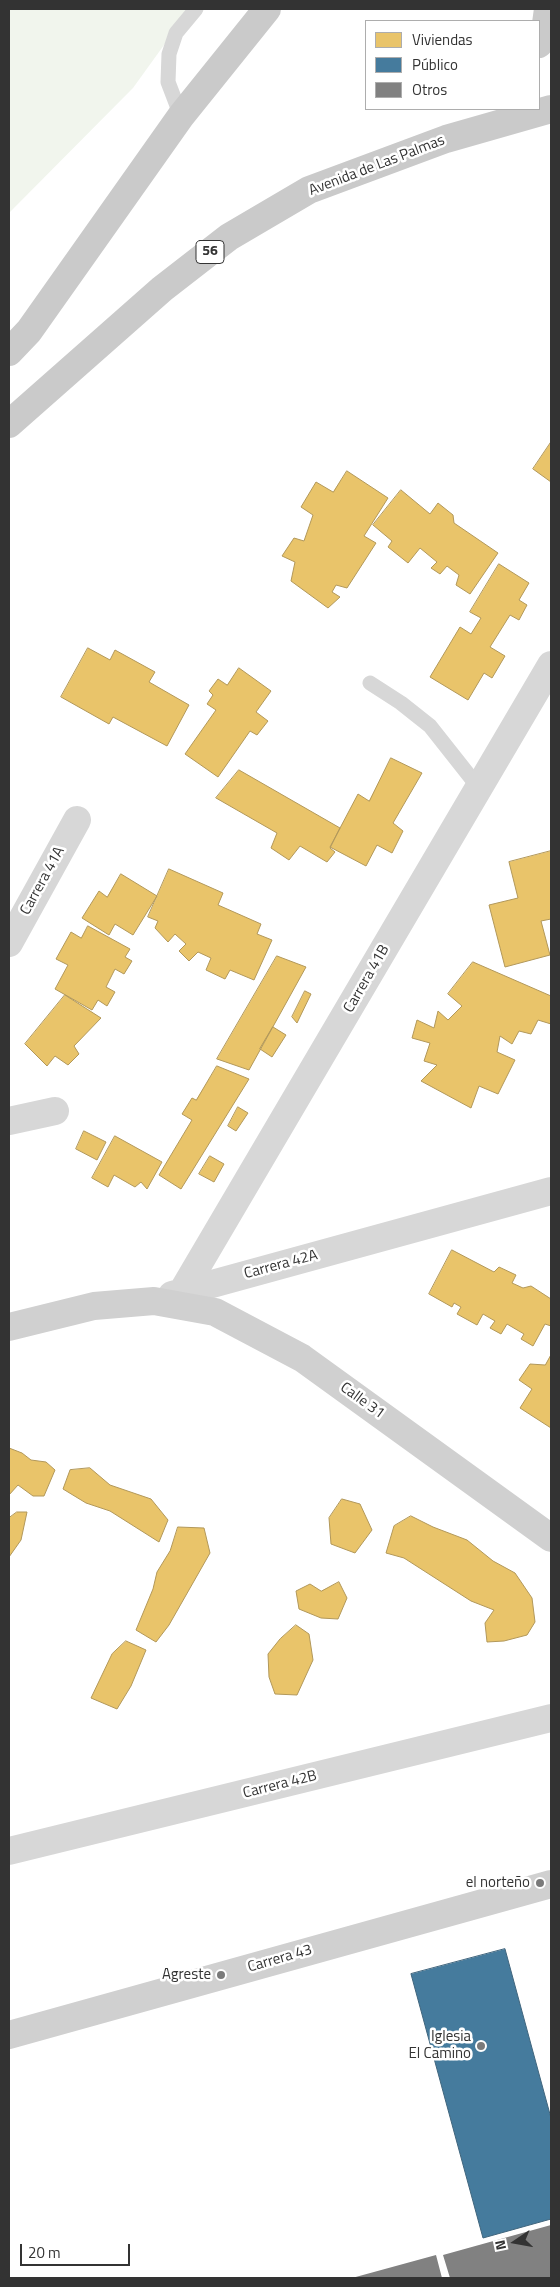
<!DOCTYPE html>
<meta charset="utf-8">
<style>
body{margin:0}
#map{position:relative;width:560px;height:2287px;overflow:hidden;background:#fff;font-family:"Titillium Web",sans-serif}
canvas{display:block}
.frame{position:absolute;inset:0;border:10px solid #333;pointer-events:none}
.legend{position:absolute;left:365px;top:20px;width:175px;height:90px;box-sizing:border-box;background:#fff;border:1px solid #adadad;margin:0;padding:6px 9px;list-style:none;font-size:15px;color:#333}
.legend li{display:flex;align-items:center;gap:10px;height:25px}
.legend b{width:25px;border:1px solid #adadad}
.north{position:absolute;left:490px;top:2217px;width:50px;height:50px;-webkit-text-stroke:4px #fff;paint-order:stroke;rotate:258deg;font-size:14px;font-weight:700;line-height:20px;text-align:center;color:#333}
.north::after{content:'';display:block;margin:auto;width:18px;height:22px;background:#333;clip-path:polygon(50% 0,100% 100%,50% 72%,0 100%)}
.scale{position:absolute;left:20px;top:2244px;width:110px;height:22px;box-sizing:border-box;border:2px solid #333;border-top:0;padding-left:6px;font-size:15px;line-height:18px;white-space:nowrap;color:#333;-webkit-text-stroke:4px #fff;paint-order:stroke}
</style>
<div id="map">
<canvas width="560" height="2287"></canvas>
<div class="frame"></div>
<ul class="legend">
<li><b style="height:14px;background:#e9c46a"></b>Viviendas</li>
<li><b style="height:14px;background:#457b9d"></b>Público</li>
<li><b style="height:14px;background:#818181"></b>Otros</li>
</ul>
<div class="north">N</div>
<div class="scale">20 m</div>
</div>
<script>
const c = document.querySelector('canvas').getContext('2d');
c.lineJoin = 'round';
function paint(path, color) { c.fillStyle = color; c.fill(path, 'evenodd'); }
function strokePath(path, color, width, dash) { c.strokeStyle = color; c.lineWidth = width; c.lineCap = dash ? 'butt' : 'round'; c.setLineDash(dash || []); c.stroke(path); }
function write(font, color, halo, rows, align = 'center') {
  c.font = font + ' "Titillium Web",sans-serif'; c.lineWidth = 5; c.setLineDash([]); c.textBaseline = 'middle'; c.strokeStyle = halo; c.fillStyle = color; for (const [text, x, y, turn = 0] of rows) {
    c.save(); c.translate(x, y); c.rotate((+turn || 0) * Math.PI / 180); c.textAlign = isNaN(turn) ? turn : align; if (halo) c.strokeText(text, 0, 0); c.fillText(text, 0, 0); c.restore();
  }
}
paint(new Path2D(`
 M9,9H190L133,88L9,213Z`), '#f1f5ed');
const homes = new Path2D(`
 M551,442V482L533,469Z
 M347,471L388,498L364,536L376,543L347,588L336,585L332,592L340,597L328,608L291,581L295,562L282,556L294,538L304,541L313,515L301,507L316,482L333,492Z
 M401,490L430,514L438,503L453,515L454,523L498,553L470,594L456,585L459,575L447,566L440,574L431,568L437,562L420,548L408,563L388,547L392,541L373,525Z
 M499,564L529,583L519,600L527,605L519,620L510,615L490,647L505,656L492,678L484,673L468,700L430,677L460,627L471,634L481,618L470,612Z
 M88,648L110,660L115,650L155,672L149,682L189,705L167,746L113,717L109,724L61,697Z
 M239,668L271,691L256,712L268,721L257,735L250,731L218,777L185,754L216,710L207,704L213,695L209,691L218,679L227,685Z
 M391,758L422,773L393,823L403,831L392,853L377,845L366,866L330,847L358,794L369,801Z
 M239,770L340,828L330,848L335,852L327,862L300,846L289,860L271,848L277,833L216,798Z
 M551,851V919L541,921L550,955L505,967L489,905L518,898L509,862Z
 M169,869L223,893L218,905L261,924L257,934L272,940L254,980L230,970L225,979L206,970L211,958L198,952L189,961L179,951L186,944L175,934L168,942L155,928L158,921L148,917Z
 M121,874L157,896L133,935L115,924L109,935L82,918L99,891L107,897Z
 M88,926L130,949L125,957L132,961L124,974L115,969L106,987L115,992L107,1006L98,1000L92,1010L55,989L68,965L56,959L71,932L81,938Z
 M277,956L306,967L249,1070L217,1059Z
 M473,962L551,996V1024L538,1020L531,1034L519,1031L512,1044L500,1036L497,1052L515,1060L498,1094L479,1086L471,1108L421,1081L437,1065L424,1061L430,1043L412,1038L417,1020L434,1028L438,1011L448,1020L462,1006L448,994Z
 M305,991L311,994L297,1023L292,1017Z
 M65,995L101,1018L74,1046L79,1054L68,1065L55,1056L47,1066L25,1044Z
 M273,1027L286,1035L272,1057L260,1049Z
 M217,1066L249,1079L181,1189L159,1175L192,1120L182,1114L192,1098L196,1100Z
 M238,1107L248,1113L236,1131L228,1126Z
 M84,1131L106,1142L97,1160L76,1149Z
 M115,1136L162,1162L147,1189L141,1182L135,1187L114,1175L108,1187L92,1178Z
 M210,1156L224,1164L214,1182L199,1174Z
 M452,1250L494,1272L499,1267L516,1275L512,1283L523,1288L531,1286L551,1299V1326L545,1324L533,1346L521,1339L524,1334L507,1324L501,1334L490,1328L495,1321L483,1314L477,1325L457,1314L461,1307L454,1303L452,1307L429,1294Z
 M551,1355V1428L520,1408L532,1389L519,1380L530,1364L545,1365Z
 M9,1448L22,1453L31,1460L46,1462L55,1470L44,1496H33L18,1485L9,1495Z
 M90,1468L110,1485L151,1499L168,1520L159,1542L110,1511L86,1503L63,1489L70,1470Z
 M342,1499L360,1504L372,1530L355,1553L331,1544L329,1518Z
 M17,1512H27L21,1540L9,1557V1518Z
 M411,1516L433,1527L467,1540L493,1561L515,1573L532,1598L535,1622L527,1635L504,1641L487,1642L485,1623L494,1610L471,1601L404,1558L386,1553L394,1526Z
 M178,1527L204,1528L210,1553L169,1625L156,1642L136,1630L153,1589L157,1572L170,1551Z
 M339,1582L347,1598L338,1619L321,1618L299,1609L296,1591L310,1584L321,1591Z
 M296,1625L309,1634L313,1660L297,1695L275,1694L269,1677L268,1654L280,1639Z
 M126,1641L146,1650L131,1686L117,1709L91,1698L112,1654Z`);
paint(homes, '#e9c46a');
strokePath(homes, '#b2985a', 1);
const public = new Path2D(`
 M505,1949L551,2118V2219L483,2238L411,1974Z`);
paint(public, '#457b9d');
strokePath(public, '#40657d', 1);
paint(new Path2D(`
 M551,2225V2278H450L443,2255Z
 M436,2255L442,2278H352Z`), '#818181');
strokePath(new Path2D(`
 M181,116L168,82L169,54L176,33L196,9
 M370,683L401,703L430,726L479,788`), '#d7d7d7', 15);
strokePath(new Path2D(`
 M9,943L77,820
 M9,1121L55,1111
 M182,1292L551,665
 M172,1295L551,1191
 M9,1851L551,1718`), '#d7d7d7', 28);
strokePath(new Path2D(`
 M9,1327L94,1306L154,1301L215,1312L302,1358L551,1538
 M9,2035L551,1884`), '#d0d0d0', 28);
strokePath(new Path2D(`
 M539,44L545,31L548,9
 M9,352L29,331L181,116L267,9
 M9,424L162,289L229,237L309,190L446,139L551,109`), '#cacaca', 28);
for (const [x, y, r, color] of [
 [540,1883,5,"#7a7a7a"],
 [221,1975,5,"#7a7a7a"],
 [481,2046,5,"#7a7a7a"]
]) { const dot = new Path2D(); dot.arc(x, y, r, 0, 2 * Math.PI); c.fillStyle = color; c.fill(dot); strokePath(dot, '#fff', 2); }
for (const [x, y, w] of [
 [210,252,28]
]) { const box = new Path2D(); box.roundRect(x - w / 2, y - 11.5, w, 23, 4); c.fillStyle = '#fff'; c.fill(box); strokePath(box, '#333', 1); }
write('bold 14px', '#333', null, [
 ["56",210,252]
]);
write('15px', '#333', '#fff', [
 ["Avenida de Las Palmas",377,166,-21],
 ["Carrera 41A",43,881,-61],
 ["Carrera 41B",367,979,-60],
 ["Carrera 42A",281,1265,-15],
 ["Calle 31",362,1401,36],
 ["Carrera 42B",280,1785,-14],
 ["Carrera 43",280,1959,-16]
]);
write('15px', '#333', '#fff', [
 ["el norteño",530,1883],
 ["Agreste",211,1975],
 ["Iglesia",471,2037],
 ["El Camino",471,2054]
], 'right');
</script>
